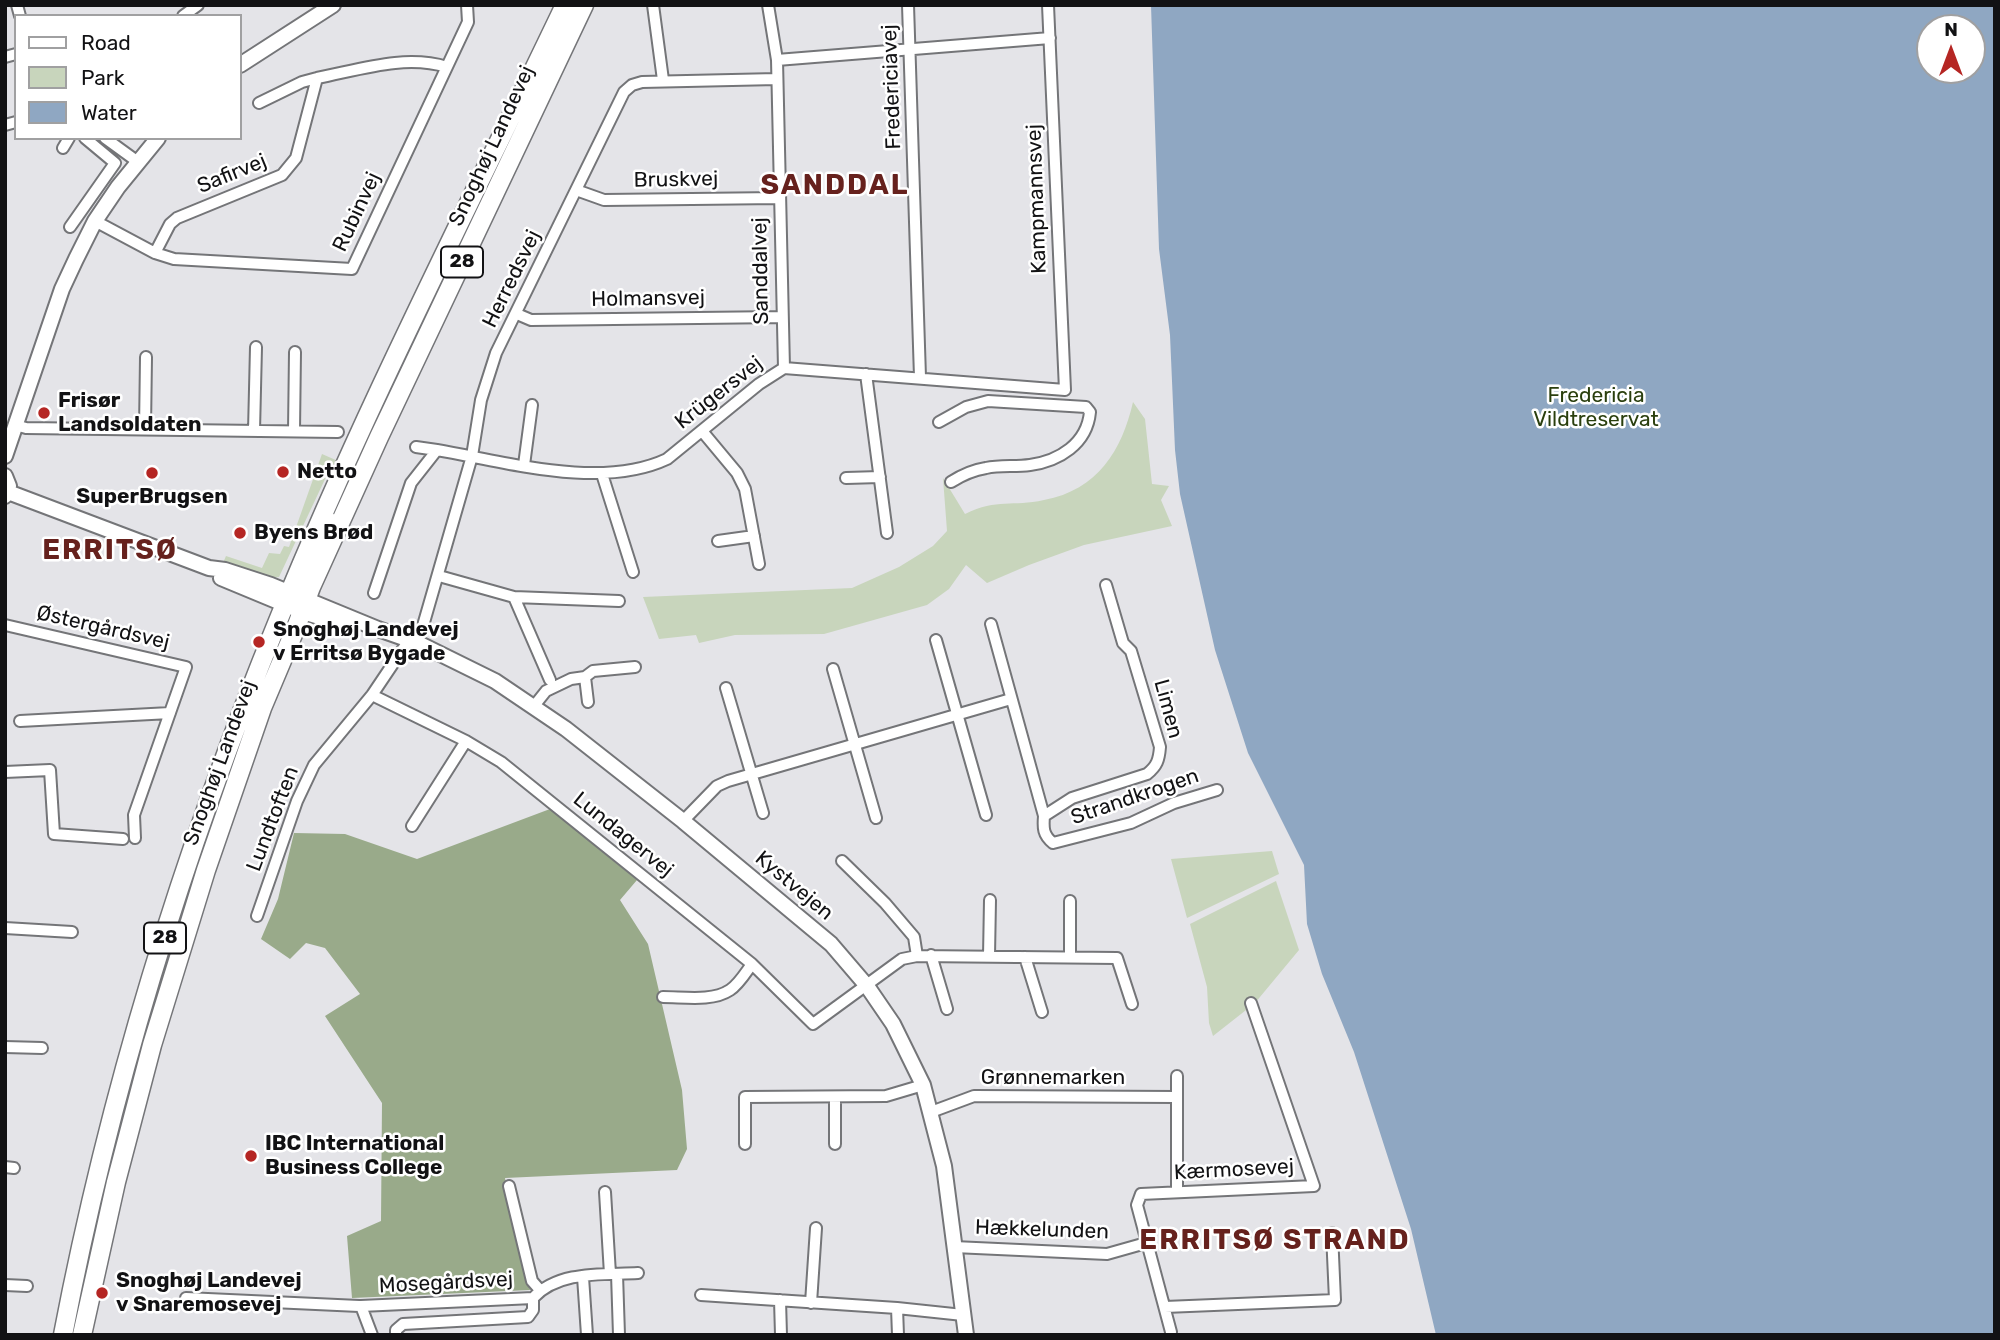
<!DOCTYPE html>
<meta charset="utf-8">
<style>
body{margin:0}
#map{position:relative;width:2000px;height:1340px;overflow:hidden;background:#e4e4e8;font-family:Rubik,sans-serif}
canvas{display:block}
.frame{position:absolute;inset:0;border:7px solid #121214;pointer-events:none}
.legend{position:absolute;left:14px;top:14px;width:228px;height:126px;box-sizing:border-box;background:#fff;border:2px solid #a0a0a1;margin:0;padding:9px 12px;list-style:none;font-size:21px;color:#121214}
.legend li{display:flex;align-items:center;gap:14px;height:35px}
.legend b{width:35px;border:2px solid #a0a0a1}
.north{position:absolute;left:1916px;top:14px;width:70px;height:70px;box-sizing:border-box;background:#fff;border:2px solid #a0a0a1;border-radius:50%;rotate:0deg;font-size:19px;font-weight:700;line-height:28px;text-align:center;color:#121214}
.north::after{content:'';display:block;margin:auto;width:24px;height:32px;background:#b52623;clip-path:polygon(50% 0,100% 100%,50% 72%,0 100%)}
</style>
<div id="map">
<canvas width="2000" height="1340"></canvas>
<div class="frame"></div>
<ul class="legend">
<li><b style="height:9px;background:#fff"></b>Road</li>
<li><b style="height:19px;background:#c8d5bc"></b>Park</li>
<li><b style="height:19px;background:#8fa7c2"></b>Water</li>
</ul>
<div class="north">N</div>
</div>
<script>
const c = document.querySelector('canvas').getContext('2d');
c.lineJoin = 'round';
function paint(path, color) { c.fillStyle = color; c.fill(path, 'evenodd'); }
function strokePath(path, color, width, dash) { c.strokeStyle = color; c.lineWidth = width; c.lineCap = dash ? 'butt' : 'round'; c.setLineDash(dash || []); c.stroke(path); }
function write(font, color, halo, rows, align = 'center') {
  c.font = font + ' Rubik,sans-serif'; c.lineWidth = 5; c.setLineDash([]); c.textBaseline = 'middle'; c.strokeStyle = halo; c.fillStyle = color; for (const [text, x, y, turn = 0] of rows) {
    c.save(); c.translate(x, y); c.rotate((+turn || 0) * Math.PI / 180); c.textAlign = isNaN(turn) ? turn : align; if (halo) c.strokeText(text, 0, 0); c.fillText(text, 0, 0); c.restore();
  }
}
paint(new Path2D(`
 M1133,402L1145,419L1152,484L1169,486L1161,500L1172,526L1084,545L1029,565L987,583L966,565L949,589L927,605L824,634L735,635L699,643L696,635L659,639L643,597L852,588L899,567L933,546L947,531L943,478L965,514C998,498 1012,507 1044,500C1098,490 1122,450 1133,402Z
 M322,454L338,461L326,477L279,577L270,578L223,563L226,556L262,568L269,553L280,554L284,546L289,547Z
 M1272,851L1279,874L1187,918L1171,859Z
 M1276,881L1299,950L1255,1003L1213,1036L1209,1023L1207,987L1190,924Z`), '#c8d5bc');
paint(new Path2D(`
 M550,809L637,880L620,900L648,944L682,1090L687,1149L677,1170L505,1178L530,1290L352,1298L347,1236L381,1221L382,1103L325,1016L360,994L325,948L306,943L290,959L261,939L278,899L294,833L345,834L417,859Z`), '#99aa8a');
paint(new Path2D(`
 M1151,5H1995V1335H1436L1411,1229L1354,1052L1322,974L1307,924L1304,865L1248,753L1215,650L1180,494L1175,450L1170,335L1159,249ZM1930,28H1972V70H1930Z`), '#8fa7c2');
const minor = new Path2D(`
 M17,5L20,16
 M653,5L663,80
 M768,5L777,60L784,368
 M908,5L920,377
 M183,16L198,5
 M5,57L16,54
 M777,60L1050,38
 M259,103L302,82L317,78C359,70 404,54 447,67
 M5,125L16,122
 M105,138L138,162
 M63,148L69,138
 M576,190L604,200L779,198
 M95,221L155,253L174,259L352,269L468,22L467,5
 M70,227L115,163L85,138
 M155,253L170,224L177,218L282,175L296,158L317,78
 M517,314L531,320L781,317
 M866,374L887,533
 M939,422L966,407L988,401L1086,407L1090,412C1087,444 1059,461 1030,465C1015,467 1000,465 986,468C973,470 962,475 951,482
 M15,425L26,428L338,432
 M145,429L146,357
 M254,431L256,347
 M294,431L295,352
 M702,431L737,473L745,489L759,564
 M416,447L437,450
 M524,465L532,405
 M602,474L633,572
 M846,478L880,477
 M718,541L754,536
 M439,576L514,597L619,601
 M374,593L411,483L437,450C507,462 601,490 667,459L759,384L784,368L1065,390L1048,5
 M514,597L550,680
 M991,624L1044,816C1043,828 1043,835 1053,843L1131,823L1174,803L1217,790
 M5,625L186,667L134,815L135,838
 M936,640L986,815
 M418,643L472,456L481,400L496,353L624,92L632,85L642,82L777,79
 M833,669L876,818
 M585,677L588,702
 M726,688L763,813
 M372,695L466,741L501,762L752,964L813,1024L902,959L917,956L1117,958L1132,1004
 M534,706L546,691L571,679L585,677L593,671L635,667
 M20,721L170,713
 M5,772L50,770L54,834L123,839
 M1044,816L1072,798L1147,774C1157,766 1159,760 1160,747L1131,651L1123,643L1106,585
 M683,821L717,786L728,781L1011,699
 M412,826L466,741
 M842,861L885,903L914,937L917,956
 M257,916L297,801L314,765L372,695L409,640
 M5,928L72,932
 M931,955L947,1009
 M989,956L990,900
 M1070,956V901
 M1025,957L1042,1012
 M663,997C684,997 712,1002 730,990C739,984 746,972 752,964
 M5,1047L42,1048
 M835,1097V1144
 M1177,1097V1076
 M931,1112L974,1096L1177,1097V1192
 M745,1144V1097L886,1096L923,1085
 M5,1167L14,1168
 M509,1186L532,1281L540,1290
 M605,1192L610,1274
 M954,1247L1107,1254L1146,1243
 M617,1274L619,1335
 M583,1277L587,1335
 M5,1285L27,1286
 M701,1295L897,1308L963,1315
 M186,1298L359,1306H361L372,1335
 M780,1300L781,1335
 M811,1303L816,1228
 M361,1306L533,1298C559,1270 603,1275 638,1273
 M1165,1307L1335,1300L1332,1233
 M897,1308L898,1335
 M1171,1332L1137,1205L1141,1194L1314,1186L1251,1003
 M396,1335V1330L403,1324L528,1317L533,1310V1298`);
const tertiary = new Path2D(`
 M240,65L333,5
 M5,456L62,289L76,259L95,221L118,187L158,138
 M5,476L9,486L5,496
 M8,492L209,568L225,570L271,585L378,629L418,643L495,681L566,729L683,821L831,944L867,986L893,1024L923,1085L944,1166L966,1335
 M309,573L330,520
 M221,578L303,612L339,623`);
const primary = new Path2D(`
 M63,1335C110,1089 185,847 280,616C365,408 468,208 565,5
 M82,1335L116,1182L152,1045L206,870L262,708L297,625L311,587L379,437L584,5`);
strokePath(minor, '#747578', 14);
strokePath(tertiary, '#747578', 18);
strokePath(primary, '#747578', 21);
strokePath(minor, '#fff', 10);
strokePath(tertiary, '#fff', 14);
strokePath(primary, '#fff', 18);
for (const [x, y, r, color] of [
 [44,413,7,"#b52623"],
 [283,472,7,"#b52623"],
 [152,473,7,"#b52623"],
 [240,533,7,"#b52623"],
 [259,642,7,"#b52623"],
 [251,1156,7,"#b52623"],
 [102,1293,7,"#b52623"]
]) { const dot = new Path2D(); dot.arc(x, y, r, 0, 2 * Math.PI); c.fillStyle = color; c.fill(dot); strokePath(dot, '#fff', 2.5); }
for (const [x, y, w] of [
 [462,262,42],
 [165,938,42]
]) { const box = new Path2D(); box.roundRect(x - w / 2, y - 15.5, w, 31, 5); c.fillStyle = '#fff'; c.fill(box); strokePath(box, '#121214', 2); }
write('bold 19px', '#121214', null, [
 ["28",462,262],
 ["28",165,938]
]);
write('21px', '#121214', '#fff', [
 ["Fredericiavej",892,87,-92],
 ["Snoghøj Landevej",492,146,-65],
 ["Safirvej",232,174,-22],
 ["Bruskvej",676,180,-1],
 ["Kampmannsvej",1037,199,-92],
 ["Rubinvej",357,212,-65],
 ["Sanddalvej",761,271,-91],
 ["Herredsvej",512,279,-64],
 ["Holmansvej",648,299,-1],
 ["Krügersvej",719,393,-38],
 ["Østergårdsvej",103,628,13],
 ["Limen",1168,709,75],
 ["Snoghøj Landevej",220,763,-70],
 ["Strandkrogen",1135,797,-19],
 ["Lundtoften",273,819,-69],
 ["Lundagervej",623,835,39],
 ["Kystvejen",794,886,40],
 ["Grønnemarken",1053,1078],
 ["Kærmosevej",1234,1170,-3],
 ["Hækkelunden",1042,1230,2],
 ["Mosegårdsvej",446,1283,-3]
]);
write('21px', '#2a3f0e', '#fff', [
 ["Fredericia",1596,396],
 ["Vildtreservat",1596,420]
]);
write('bold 21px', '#121214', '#fff', [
 ["Frisør",58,401],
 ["Landsoldaten",58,425],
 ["Netto",297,472],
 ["SuperBrugsen",152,497,"center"],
 ["Byens Brød",254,533],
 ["Snoghøj Landevej",273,630],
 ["v Erritsø Bygade",273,654],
 ["IBC International",265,1144],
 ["Business College",265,1168],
 ["Snoghøj Landevej",116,1281],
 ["v Snaremosevej",116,1305]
], 'left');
c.letterSpacing = '2px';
write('bold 28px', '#66211d', '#fff', [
 ["SANDDAL",835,186],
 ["ERRITSØ",110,551],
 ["ERRITSØ STRAND",1275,1241]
]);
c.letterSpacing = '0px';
</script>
